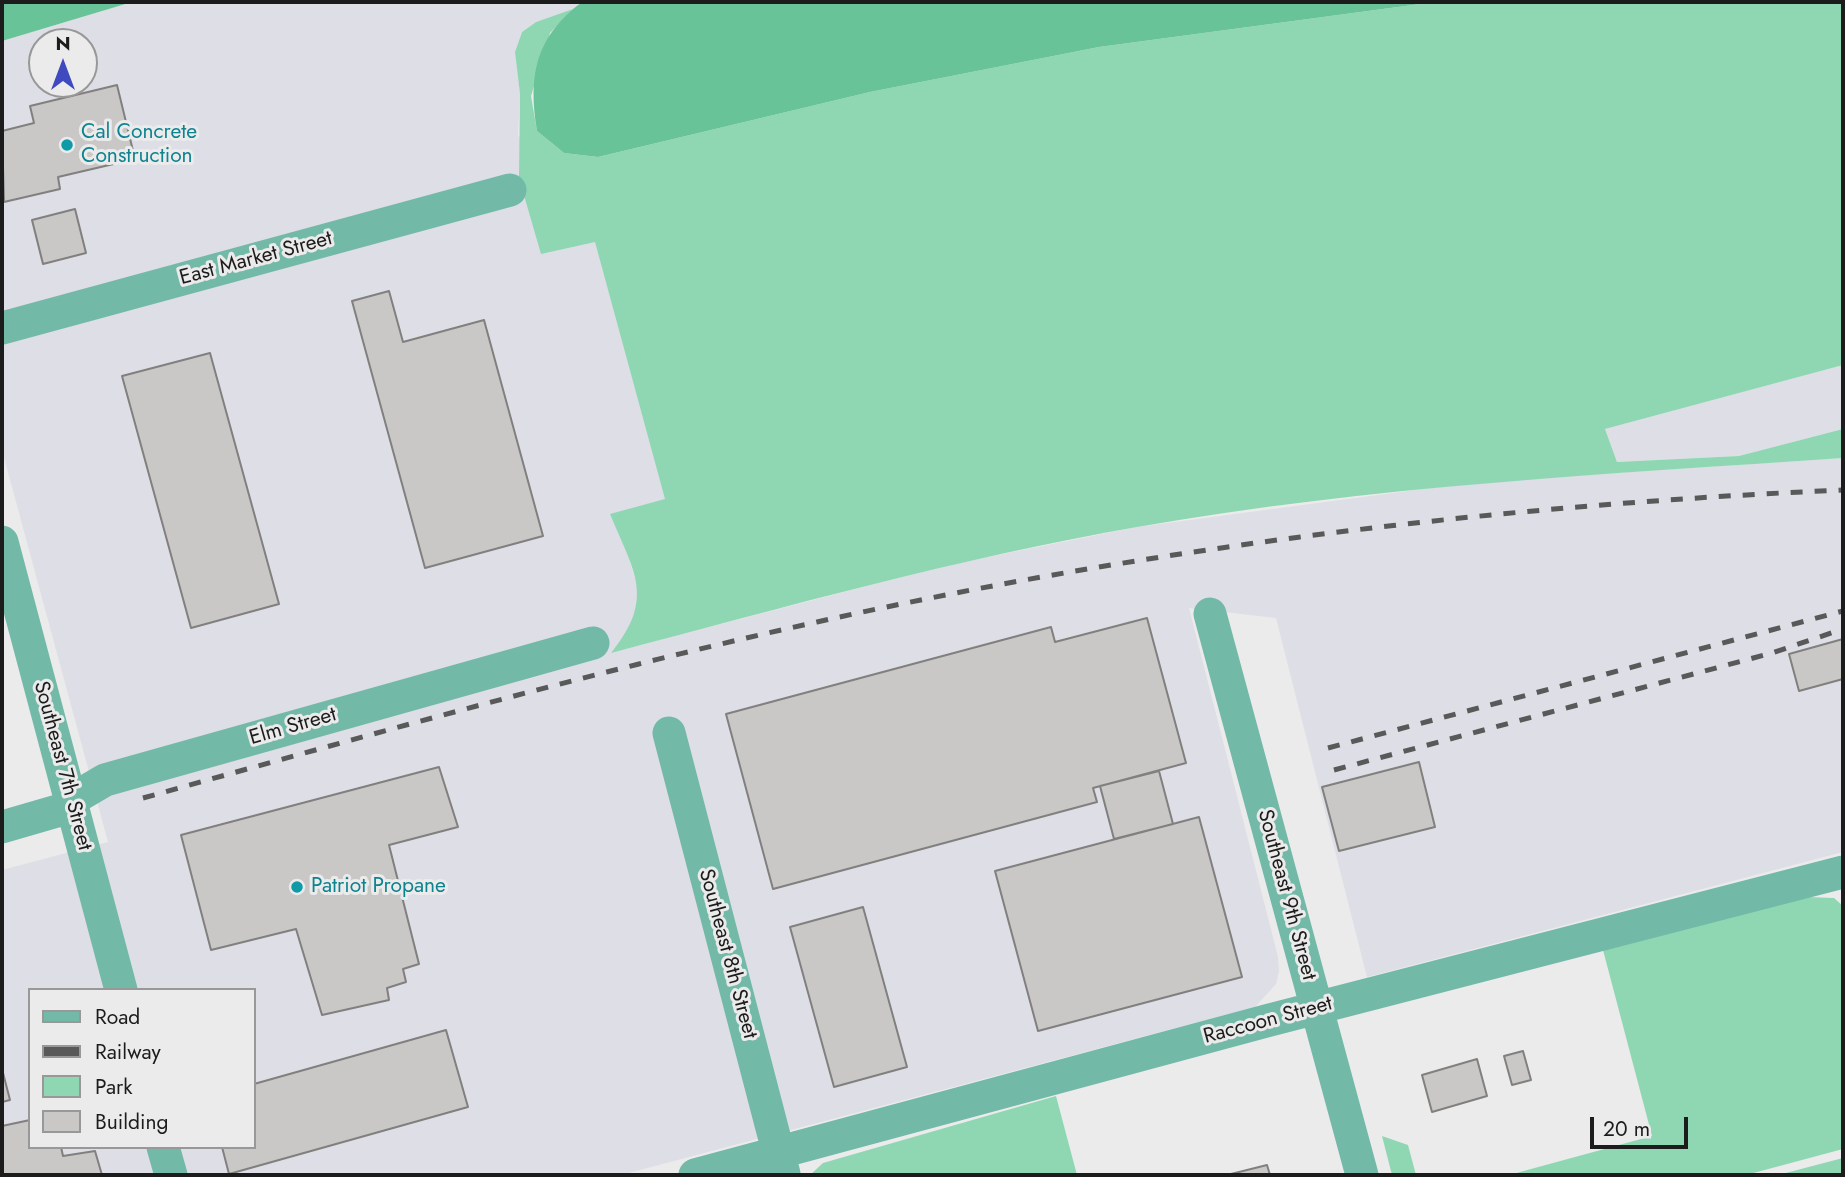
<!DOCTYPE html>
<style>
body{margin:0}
#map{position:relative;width:1845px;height:1177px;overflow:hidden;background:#ebebec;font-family:Jost,sans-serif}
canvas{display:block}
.frame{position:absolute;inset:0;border:4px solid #1c1c1c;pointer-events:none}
.legend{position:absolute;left:28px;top:988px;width:228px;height:161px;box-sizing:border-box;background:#ebebec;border:2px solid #989899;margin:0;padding:9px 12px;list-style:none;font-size:21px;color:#1c1c1c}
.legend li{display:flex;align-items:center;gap:14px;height:35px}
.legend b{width:35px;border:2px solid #989899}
.north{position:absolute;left:28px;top:28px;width:70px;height:70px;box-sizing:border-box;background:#ebebec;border:2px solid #989899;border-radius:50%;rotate:0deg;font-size:19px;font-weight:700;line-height:28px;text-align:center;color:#1c1c1c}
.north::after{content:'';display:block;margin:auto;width:24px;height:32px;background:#3f4abe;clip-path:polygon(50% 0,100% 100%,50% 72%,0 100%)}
.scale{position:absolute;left:1590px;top:1117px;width:98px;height:32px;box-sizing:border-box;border:4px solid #1c1c1c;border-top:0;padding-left:9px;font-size:21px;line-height:24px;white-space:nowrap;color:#1c1c1c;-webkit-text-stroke:5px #ebebec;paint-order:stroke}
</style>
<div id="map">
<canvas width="1845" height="1177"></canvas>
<div class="frame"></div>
<ul class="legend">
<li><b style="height:9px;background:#73b9a8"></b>Road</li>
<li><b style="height:9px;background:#59595a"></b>Railway</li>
<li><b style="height:19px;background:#8fd7b3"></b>Park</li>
<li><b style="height:19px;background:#c9c8c7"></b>Building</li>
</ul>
<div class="north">N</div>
<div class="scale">20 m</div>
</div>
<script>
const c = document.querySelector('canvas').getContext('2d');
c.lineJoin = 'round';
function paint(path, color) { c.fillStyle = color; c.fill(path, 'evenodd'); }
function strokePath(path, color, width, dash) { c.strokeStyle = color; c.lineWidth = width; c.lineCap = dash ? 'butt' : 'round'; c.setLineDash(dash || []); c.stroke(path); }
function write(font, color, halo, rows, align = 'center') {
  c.font = font + ' Jost,sans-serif'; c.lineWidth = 6; c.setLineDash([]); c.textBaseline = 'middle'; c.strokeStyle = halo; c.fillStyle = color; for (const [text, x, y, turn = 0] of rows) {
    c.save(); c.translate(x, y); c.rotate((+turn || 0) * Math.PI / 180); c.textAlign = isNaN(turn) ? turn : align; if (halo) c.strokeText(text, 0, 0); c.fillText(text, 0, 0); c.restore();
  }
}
paint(new Path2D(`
 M132,2H582L573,9L536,22L522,32L515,52L520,94L518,135L595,241L666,500L630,562L639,592L637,612L629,632L613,652L948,565L1137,527L1476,482L1843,458V852L1367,977L1276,618L1189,608L1278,957L1279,971L1276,984L1255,1007L621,1175H2V870L108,842L2,450V41ZM42,42H84V84H42ZM30,990H254V1147H30Z
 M1843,365V429L1739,456L1617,462L1605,429Z`), '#dddee6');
paint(new Path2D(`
 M1435,2H1843V365L1605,429L1617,462L1739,456L1843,429V458C1607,474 1370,486 1137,527C959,558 785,607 611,653C656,598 634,572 610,514L665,499L595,242L541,254L519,178L520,94L515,52L522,32L536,22L573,9L550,33L531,96L537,131L564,153L598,157L870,92L1099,47Z
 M1807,897L1834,898L1843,906V1149L1746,1175H1509L1652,1136L1603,950Z
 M1056,1096L1077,1175H810L823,1163Z
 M1382,1136L1408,1145L1416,1175H1392Z
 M1843,1158V1175H1778Z`), '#8fd7b3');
paint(new Path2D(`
 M2,2H132L2,41Z
 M582,2H1435L1099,47L870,92L598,157L564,153L537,131C528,76 535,37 582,2Z`), '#69c399');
const building = new Path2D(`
 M117,85L135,159L58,177L60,189L4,202L2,131L34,123L30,106Z
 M75,209L86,253L43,264L32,220Z
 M389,291L403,342L484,320L543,536L425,568L352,301Z
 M210,353L279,604L191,628L122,376Z
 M1147,618L1186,763L1093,788L1097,802L773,889L726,714L1051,627L1055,642Z
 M1843,639V679L1799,691L1789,654Z
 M1419,762L1435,827L1339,851L1322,787Z
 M439,767L458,827L389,845L419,964L403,969L406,982L387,988L389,1000L322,1015L296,929L211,950L181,835Z
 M1159,771L1173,824L1114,839L1100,786Z
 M1199,817L1242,977L1038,1031L995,871Z
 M863,907L907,1067L834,1087L790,927Z
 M446,1030L468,1107L229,1174L222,1147H254V1084Z
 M1523,1051L1531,1080L1512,1085L1504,1056Z
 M1477,1059L1487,1096L1432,1112L1422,1075Z
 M2,1069L10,1100L2,1102Z
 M30,1120V1147H61L63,1156L95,1151L102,1175H2V1126Z
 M1267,1165L1270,1175H1227Z`);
paint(building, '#c9c8c7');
strokePath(building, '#81807f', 2);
strokePath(new Path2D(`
 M2,328L510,190
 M2,542L121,990
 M1210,614L1362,1175
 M669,733L784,1174
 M2,827L64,809L71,800L105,780L593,643
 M163,1147L171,1175
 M695,1175L1266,1021L1843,872`), '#73b9a8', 33);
strokePath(new Path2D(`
 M1328,748L1843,611
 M1334,770L1772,653L1843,629
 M143,798C366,736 590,672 817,622C1153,547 1499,505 1843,490`), '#59595a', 5, [12, 12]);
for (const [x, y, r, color] of [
 [67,145,7,"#0f9aa8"],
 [297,887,7,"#0f9aa8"]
]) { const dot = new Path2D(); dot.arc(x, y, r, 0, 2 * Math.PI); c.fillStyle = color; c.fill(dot); strokePath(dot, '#ebebec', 2.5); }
write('21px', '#0d838f', '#ebebec', [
 ["Cal Concrete",81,133],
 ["Construction",81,157],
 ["Patriot Propane",311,887]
], 'left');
write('21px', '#1c1c1c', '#ebebec', [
 ["East Market Street",256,259,-15],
 ["Elm Street",293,727,-16],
 ["Southeast 7th Street",62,766,75],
 ["Southeast 9th Street",1286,895,75],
 ["Southeast 8th Street",727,954,75],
 ["Raccoon Street",1268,1021,-15]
]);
</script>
